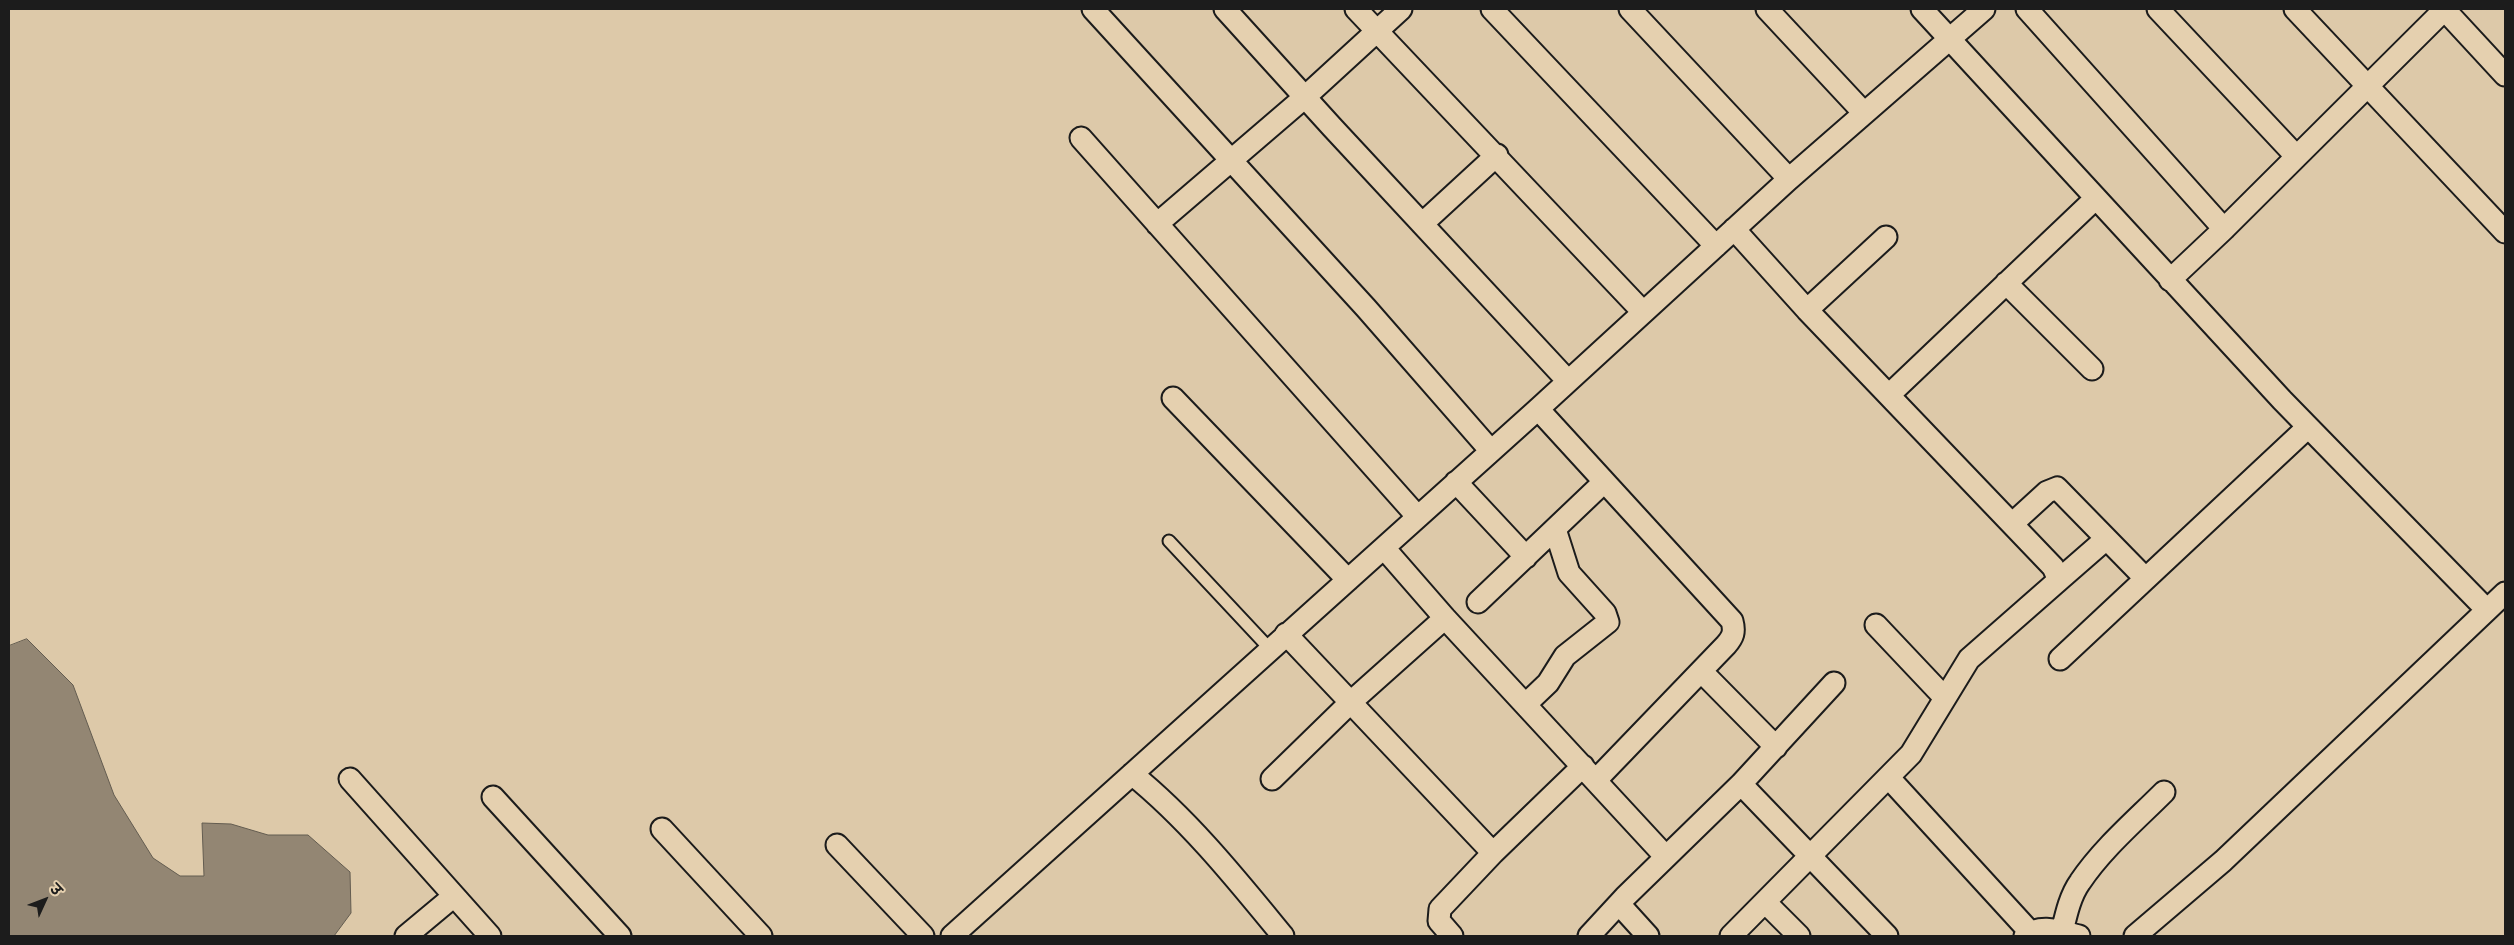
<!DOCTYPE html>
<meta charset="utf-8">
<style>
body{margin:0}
#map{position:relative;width:2514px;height:945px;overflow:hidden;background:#ddc9a9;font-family:Delius,"Playpen Sans Deva",sans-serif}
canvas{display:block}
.frame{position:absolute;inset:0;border:10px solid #1c1c1c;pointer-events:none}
.north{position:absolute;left:20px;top:875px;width:50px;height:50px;-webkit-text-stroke:4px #e5d0af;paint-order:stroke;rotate:47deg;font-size:14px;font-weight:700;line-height:20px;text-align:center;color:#1c1c1c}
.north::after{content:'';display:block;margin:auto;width:18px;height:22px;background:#1c1c1c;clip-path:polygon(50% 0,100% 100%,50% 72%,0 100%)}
</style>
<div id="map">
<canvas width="2514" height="945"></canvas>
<div class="frame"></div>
<div class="north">उ</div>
</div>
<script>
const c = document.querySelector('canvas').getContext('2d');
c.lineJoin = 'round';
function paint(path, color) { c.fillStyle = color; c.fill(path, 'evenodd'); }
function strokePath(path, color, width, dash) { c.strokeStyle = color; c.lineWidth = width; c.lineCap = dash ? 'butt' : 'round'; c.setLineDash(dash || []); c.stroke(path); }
const water = new Path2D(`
 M27,639L73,685L114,795L153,858L180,876H204L202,823L231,824L268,835H308L350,872L351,913L334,936H9V646Z`);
paint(water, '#938673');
strokePath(water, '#635c50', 1);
const lane = new Path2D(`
 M1169,541L1270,649`);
const street = new Path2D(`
 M1093,9L1366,308L1491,451
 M1225,9L1332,127L1568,381
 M1356,9L1643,312
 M1492,9L1716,246
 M1630,9L1789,179
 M1767,9L1864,113
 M1922,9L2282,400L2487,610
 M2027,9L2224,229
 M2158,9L2296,156
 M2295,9L2505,232
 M2444,9L2505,75
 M1081,138L1417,516
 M1157,224L1305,97L1401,9
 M1422,224L1497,155
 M2170,280L2224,229L2445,9
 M2006,283L2092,369
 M1807,310L1886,237
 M1889,395L2096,198
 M1173,398L1348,580
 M1538,409L1732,621C1735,632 1733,637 1726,645L1596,780
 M1456,482L1526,557
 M2012,524L2047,492L2057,488L2145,578
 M1384,548L1445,618L1666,857
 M2059,580L2106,539
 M1478,602L1604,482
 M1876,625L1945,698
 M1286,634L1493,853
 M2060,659L2308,427
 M1701,671L1776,747
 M1526,704L1548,683L1565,656L1608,622L1605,613L1569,573L1555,529
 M1132,774C1189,820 1237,880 1283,936
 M1889,778L2030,932
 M350,779L490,936
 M1272,779L1352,701L1445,618
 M1741,784L1887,936
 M493,797L620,936
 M662,829L761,936
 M837,845L923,936
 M1765,902L1799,936
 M1619,904L1648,936
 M2062,932C2066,915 2070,896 2080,882C2103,848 2136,820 2164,792
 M406,936L454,896
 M952,936L1538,409L1789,179L1984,9
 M1452,936L1439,921L1440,909L1493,853L1583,766
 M1589,936L1625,897L1741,784L1834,683
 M1731,936L1911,754L1969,659L2059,580L2053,567L1807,310L1734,229
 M2025,936C2042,923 2061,932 2079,936
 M2135,936L2223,861L2505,593`);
strokePath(lane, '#1c1c1c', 15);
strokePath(street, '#1c1c1c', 25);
strokePath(lane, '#e5d0af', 11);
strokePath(street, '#e5d0af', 21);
</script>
